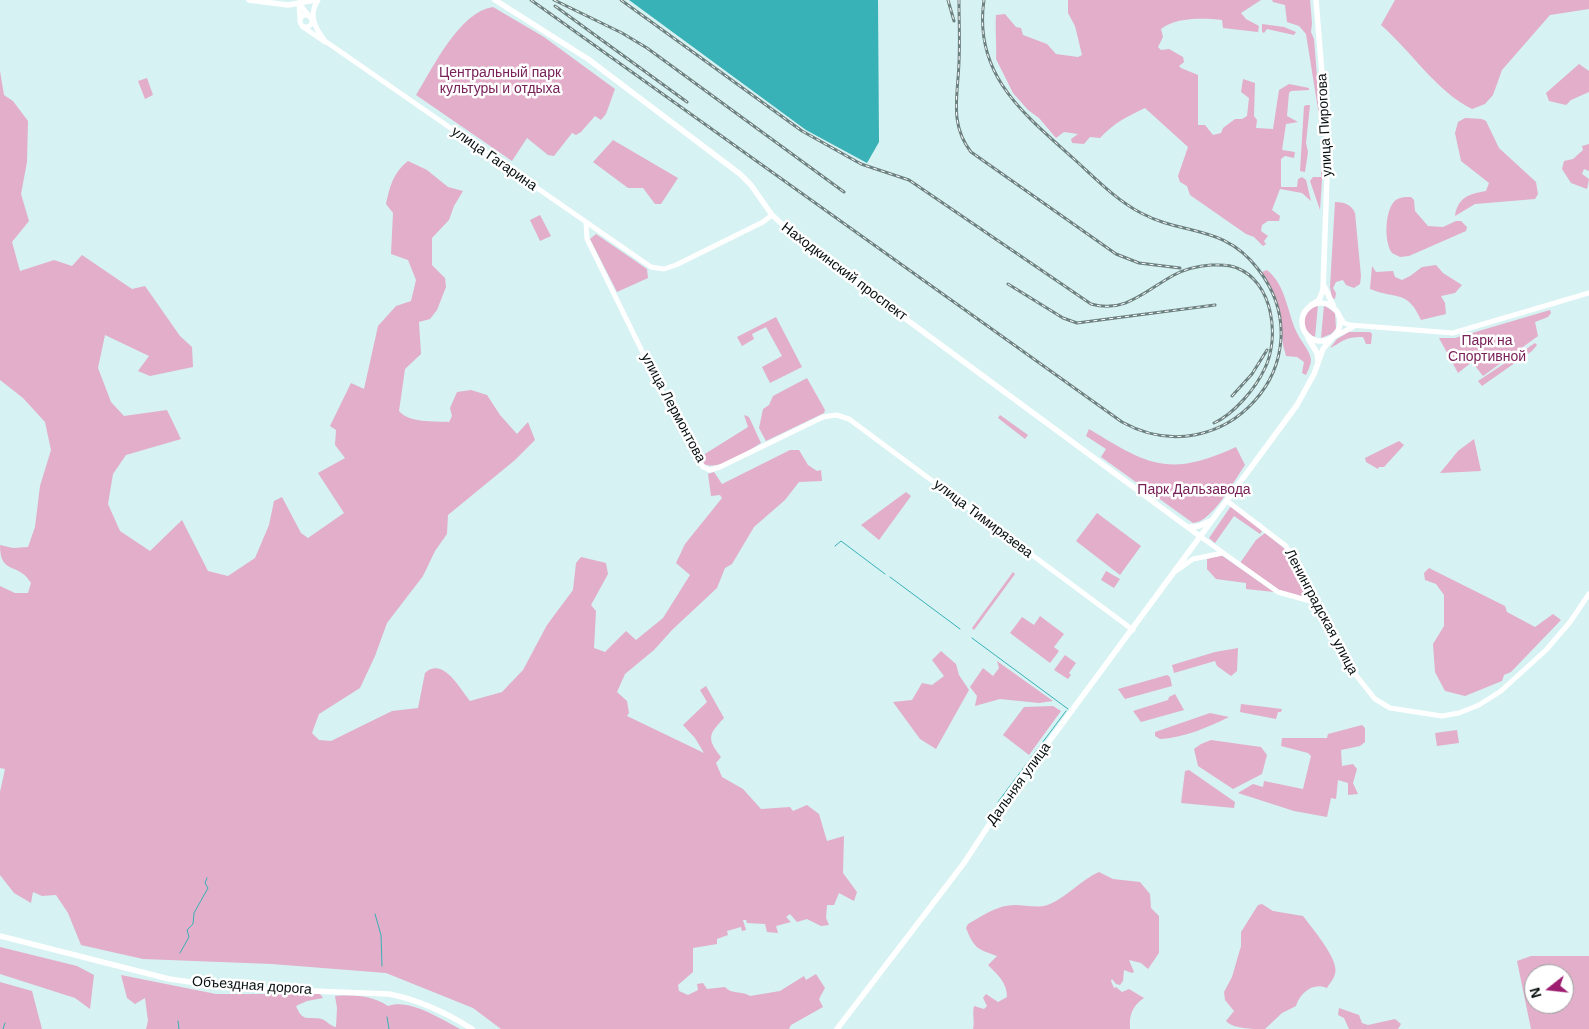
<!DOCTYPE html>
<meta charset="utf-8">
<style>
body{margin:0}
#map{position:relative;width:1589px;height:1029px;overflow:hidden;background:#d6f2f3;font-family:Helvetica,sans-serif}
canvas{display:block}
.north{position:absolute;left:1524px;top:964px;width:50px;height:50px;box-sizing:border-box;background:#fff;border:1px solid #9b9f9f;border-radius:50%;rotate:254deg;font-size:14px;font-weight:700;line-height:20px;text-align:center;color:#060f0f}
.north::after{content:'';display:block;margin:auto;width:18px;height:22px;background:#9d1d71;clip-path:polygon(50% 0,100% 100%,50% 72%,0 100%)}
</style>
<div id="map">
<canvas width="1589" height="1029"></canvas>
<div class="north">N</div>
</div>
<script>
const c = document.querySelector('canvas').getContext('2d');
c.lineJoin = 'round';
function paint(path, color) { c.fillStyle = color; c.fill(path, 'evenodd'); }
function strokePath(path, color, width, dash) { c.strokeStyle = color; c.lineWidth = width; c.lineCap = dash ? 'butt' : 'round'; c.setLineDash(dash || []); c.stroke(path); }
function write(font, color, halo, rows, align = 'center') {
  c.font = font + ' Helvetica,sans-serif'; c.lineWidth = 5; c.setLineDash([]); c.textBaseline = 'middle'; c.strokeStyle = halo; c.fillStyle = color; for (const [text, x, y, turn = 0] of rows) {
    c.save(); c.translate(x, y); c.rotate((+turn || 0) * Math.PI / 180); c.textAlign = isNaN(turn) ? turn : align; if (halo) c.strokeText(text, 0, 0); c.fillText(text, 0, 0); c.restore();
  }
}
paint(new Path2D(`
 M1068,0H1261L1241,13L1246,19L1259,26L1258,32L1223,28L1222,20C1203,18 1176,17 1161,29L1163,37L1158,47L1161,50L1169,49L1183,57L1184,62L1179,66L1181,68L1198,75V125H1205L1213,135L1221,133L1223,128L1235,119H1242L1247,116L1249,98L1241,92L1243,79L1255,83L1254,116L1257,120L1256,128L1273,129L1279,90L1289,84L1309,88V90L1291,91L1289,93L1287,116L1298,122L1286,124L1282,150L1295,152L1294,158L1285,156L1281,159V187H1297L1298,179L1302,177L1306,180L1311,201L1302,193L1280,189L1272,210L1280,216L1279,221H1268L1262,225L1261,231L1268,236L1264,241L1266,244L1263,246L1254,237L1246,234L1190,195L1187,186L1180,182L1178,176L1188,147L1145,108C1126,117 1114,123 1100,138L1090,137L1084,144L1072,143L1071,139L1078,134L1064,132L1056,138L1039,118L1028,110L1013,93L996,59C997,55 995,23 996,15L1005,14L1016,27L1021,28L1023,35L1047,44L1056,54L1078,57L1082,55L1075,26L1068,13Z
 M1272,0H1310L1312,23L1311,32L1314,39L1321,128L1306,34L1299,26L1287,22L1285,5L1273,2Z
 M1395,0H1589V9L1550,15L1502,70L1493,95L1485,104L1472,109C1437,92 1411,51 1381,25Z
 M493,7L544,37L615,89L606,114L601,120L595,116L581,132L576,135L572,133L554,156L548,155L527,138L512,161L416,95C433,68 459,12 493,7Z
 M1262,24L1284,27L1296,32L1294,35L1267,29L1264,33L1262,32Z
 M1579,64L1589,71V92L1571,100L1566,105L1549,101L1546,93Z
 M0,71L4,95L13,101L28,121L27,162L21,194L29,221L12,242L20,271L54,260L72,266L82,255L132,289L145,286L180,336L192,347L193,367L150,376L138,371L149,356L105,335L98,368L111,402L124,416L167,410L181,439L126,455L113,474L108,504L120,531L150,551L182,520L208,571L228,576L255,558L269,525L274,501L282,497L301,533L308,538L344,513L318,473L345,458L335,445L336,430L330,426L351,383L364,389L378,326L396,306L411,301L416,280L408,260L391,254L393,213L386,204C390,186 393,173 408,161L427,170L448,187L463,191L454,206L449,220L432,238V265L445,278L446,287L437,310L430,319L419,322L421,354L405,369L399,411C409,423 434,421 449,422L452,416L450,408L457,392L471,390L487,395L500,415L517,434L528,422L535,440L515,460L448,515L447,534L435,551L423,576L387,623L375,656L360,688L319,714L312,733L319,740L331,741L392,711L418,708L425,673C443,656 460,689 470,701L502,692L523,670L547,625L573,590L576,563L581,557L606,563L608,574L591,605L596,611L594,648L605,652L626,631L636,640L663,618L690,575L676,563L685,544L722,498L720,495L711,496L708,474L714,472L722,484L790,450H799L808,465L817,471L821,470L822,481L799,482L785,500L754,527L732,564L725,568L717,588L672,630L654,650L625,674L617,692L627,701L629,713L627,716L704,753L695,738L683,725L707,702L700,690L706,686L724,718C709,734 706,738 721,757L716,763L722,777L743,789L761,809L790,807L793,811L807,805L819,814L827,841L844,836L843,873L857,892L854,901L839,893L834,905H827L826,918L829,925L821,926L807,919L797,922L790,914L786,917L791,922L776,926L778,933L767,932L765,924L747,923L746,920H743L746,930L742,931L741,927L727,931L728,935L717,939V944L693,948V972L678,985L679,991L688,995L698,990L697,984L703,983L707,989L725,987C732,995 741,990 750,996L780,991L804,976L806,980L816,974L825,988L819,999L823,1007L791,1025L789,1029H501L473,1008L386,973L272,964L143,959L81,945L68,913L56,895L42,896L33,892L31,903L14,893L0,875V792L5,769L0,768V586L15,593H28L31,583C18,561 0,576 0,545L13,548L28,547L35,527L40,486L51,450L45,422L23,398L0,380Z
 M147,78L153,95L145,99L138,81Z
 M1307,105H1310L1306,143L1308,152L1305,172L1300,171L1304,106Z
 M1465,118L1482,119L1486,121L1499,148L1536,182L1538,194L1535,199L1475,204L1455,216C1458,197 1469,194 1486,191L1489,183L1461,161L1455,133L1458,122Z
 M613,140L678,178L661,204H655L643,188H628L593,162Z
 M1589,144V171L1584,169L1582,174L1589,179L1587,189L1571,183L1562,169L1564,161L1573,159L1583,150L1582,146Z
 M1321,148L1324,149L1320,210L1310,181L1313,177H1321Z
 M1411,197L1414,200L1415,211L1428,226L1443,227L1456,221H1461L1467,227L1466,231L1409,256L1400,257L1392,253C1384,242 1385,214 1393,203C1397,197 1405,197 1411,197Z
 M1335,202C1344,202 1352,205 1355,213L1361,276L1360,284L1354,288L1346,285L1343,280L1336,282L1333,288L1336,293L1335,299L1332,298L1330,287Z
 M540,215L551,236L540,241L530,220Z
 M596,234L647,269L648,278L617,292L590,239Z
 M1436,265L1443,273L1462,285L1455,293L1441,296L1445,303L1446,314L1421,320C1407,289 1397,300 1370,289L1372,266L1376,272L1393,271L1395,277L1402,280L1410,276L1422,267Z
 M1267,270C1286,285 1287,312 1297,333C1301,342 1310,350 1311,360C1311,365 1308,370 1306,375L1302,373L1304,362L1297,357L1286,356L1283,345L1279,309L1262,272Z
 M1318,305L1315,337C1302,332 1301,318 1310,308Z
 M1324,305L1335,313L1336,329L1331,334L1321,338Z
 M1550,310L1551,313L1548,317L1535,322L1538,336L1483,376L1472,362L1458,373L1439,338H1455Z
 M776,317L802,367L770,383L762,367L782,356L766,327L752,334L754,339L742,346L737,337Z
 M1349,332H1370L1372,334L1371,344H1366L1363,337C1343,337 1345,341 1330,348L1337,339Z
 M1535,343L1537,345L1532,351L1482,386L1478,381Z
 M807,378L825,410L824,413L766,441L759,428L763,409L769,405L773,396Z
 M744,415L749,417L761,443C746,452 721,471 704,464L700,457L748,427Z
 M1000,415L1028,435L1025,439L998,418Z
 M1089,429C1148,465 1169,478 1236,447L1245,465C1234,481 1212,522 1193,523L1101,457L1106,449L1086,436Z
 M1474,439L1481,471L1440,473L1458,451Z
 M1399,441L1404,445L1384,467H1379L1378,469L1366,462L1365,458Z
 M906,492L911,496L879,540L861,525Z
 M1231,506L1262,531L1260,534L1234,516L1215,543L1209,538Z
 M1097,513L1141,546L1120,575L1076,541Z
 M1265,533L1285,549L1310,596L1309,598L1285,594L1240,563L1256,540Z
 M1221,555L1274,592L1246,589V583L1216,579L1207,569V559Z
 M1429,568L1505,606L1507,612L1535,627L1553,614L1561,620L1511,672L1504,675L1502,681L1465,696L1445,691L1435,672L1433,644L1444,626V595L1436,584L1425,580L1424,573Z
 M1106,571L1120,579L1114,588L1101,580Z
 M1013,572L1015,574L974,630L972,628Z
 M1040,616L1064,634L1054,647L1059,651L1050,663L1010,633L1022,617L1034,625Z
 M1238,648L1237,671L1231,676L1217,666L1215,661L1174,673L1172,665L1215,652Z
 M941,651L956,664L959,675L969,690L936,749L920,739L893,702L912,700L922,683L932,685L944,676L932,660Z
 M1065,655L1076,663L1069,673L1071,675L1068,679L1054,670Z
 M997,661L1053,701L1039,703L1000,699L975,706L977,696L970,687L983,668L993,676L999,668Z
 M1167,675L1170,677L1172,686L1125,699L1118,689Z
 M1175,694L1184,710L1141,722L1133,711L1168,700L1169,697Z
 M1241,704L1282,709L1281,712H1278L1276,719L1240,712Z
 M1053,706L1061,711L1029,755L1003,735L1024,707Z
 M1210,713L1229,717C1209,727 1183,738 1160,739L1155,736V732Z
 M1362,725L1365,728V742L1360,746L1341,750L1342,766L1353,764L1357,769L1353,783L1358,794L1348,795V783L1338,780L1336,799L1331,798L1327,817L1294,811L1238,793L1253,784L1263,787L1264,781L1303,789L1311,756L1308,753L1281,746L1282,738H1327L1328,734Z
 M1457,730L1459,743L1437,746L1435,733Z
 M1211,740L1261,747L1267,755L1262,774L1233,789L1198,766L1194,749L1201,744Z
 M1189,770L1235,802L1234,808L1181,803L1185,771Z
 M1099,872L1113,879L1140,882L1150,894L1151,908L1159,916V953L1148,969L1141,963L1129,960L1134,972L1132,973L1124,970L1123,981L1120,985L1116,984L1112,979L1111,981L1114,988L1116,987L1122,992L1129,989L1144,998C1132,1006 1129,1015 1130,1029H973C975,1021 972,1015 974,1006L984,1009L987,1006L983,998L986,994L998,1002L1007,997C1007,983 998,975 988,965L997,956C977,949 974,948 966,928L968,924C982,916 997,905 1015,905C1026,905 1039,909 1050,904C1068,896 1081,880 1099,872Z
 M1262,904L1273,911L1303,916C1311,927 1340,960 1335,974C1334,979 1329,984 1327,988C1313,982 1300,993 1296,1006L1282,1013L1265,1029C1252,1029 1234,1029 1226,1021L1234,1011L1225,1000L1224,992L1232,977L1241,946V932L1258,905Z
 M0,947L77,966L94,975L90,1009L75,998L0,974Z
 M1531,956H1589V1029H1531L1517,961ZM1534,974H1564V1004H1534Z
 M121,975L216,994H320L323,998L307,1001L296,1006C303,1023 308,1016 322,1019C327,1021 330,1026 336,1027L337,1008L335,996C354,995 371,995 388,1006C409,998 441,1019 460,1029H146L148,1021L145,998L135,1004L127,998Z
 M0,982L32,991L42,1029H0Z
 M1339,1008L1359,1015L1362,1023L1368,1025L1395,1019L1401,1024L1398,1029H1349L1344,1018L1338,1015Z`), '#e2aec9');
paint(new Path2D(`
 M629,0H878L879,142L867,163L806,130Z`), '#38b1b7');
strokePath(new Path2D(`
 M835,546L841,541L885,574
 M890,577L960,629
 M972,638L1068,709
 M998,802L1066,711
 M375,914L381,935L382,966
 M180,953L189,937L187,930L193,924L194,913L208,888L205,883L207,878
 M387,1017L389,1029
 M178,1021L179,1029
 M3,1029L5,1023`), '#38b1b7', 1);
strokePath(new Path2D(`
 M318,0C308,15 315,28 325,41L651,267L664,269L676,265L763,222L772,215
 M299,4L311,18
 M299,4L300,20
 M300 21a6 6 0 1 1 12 0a6 6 0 1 1-12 0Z
 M303,27L325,42
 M586,223L587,239L670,408L703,467L710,470L720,467L823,417L836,415L849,419L1133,630
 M1339,315L1344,323L1350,325L1453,333L1589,293
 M1333,337L1353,327
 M1227,501L1286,546L1351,669L1375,699L1390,708L1442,716L1459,713L1479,705L1501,691L1546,650L1570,622L1589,594
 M1201,537L1278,592L1317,603
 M1176,571L1193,559L1223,553`), '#fff', 5);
strokePath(new Path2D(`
 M249,0L288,5L315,0
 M495,0L588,59L740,174L751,185L772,215L803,243L1201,537
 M1324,286L1333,305
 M1302 322a19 19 0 1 1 38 0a19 19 0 1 1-38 0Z
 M1311,305L1319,300L1323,290L1328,148L1316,0
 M1308,338L1317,353L1318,361
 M1188,527L1199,526L1210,521
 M0,936L169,979L234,988L389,994C419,1000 447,1013 472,1029
 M837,1029L964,863L1000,808L1297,405L1314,374L1323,349L1333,337`), '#fff', 5.5);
const rail = new Path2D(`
 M531,0L1122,422C1223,478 1329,361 1258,269C1224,224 1184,236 1141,213C1116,200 1095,178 1074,159C1024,114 973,75 984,0
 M554,0L622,33L647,48L844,192
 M621,0L802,131L861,164L909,180L1091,304C1125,314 1146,290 1174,275C1185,269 1198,266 1211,265C1220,265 1229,264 1237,268C1273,282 1280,337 1265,368C1256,388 1234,414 1214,423
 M948,0L954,21
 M959,0C959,21 960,42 959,62C958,95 949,124 971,152L1116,254L1139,263L1180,268
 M555,6L687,102
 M1008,284L1063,318L1077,323L1215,305
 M1232,396L1252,374L1267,350`);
strokePath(rail, '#6e8181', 3);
strokePath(rail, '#fff', 1, [4]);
write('14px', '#782158', '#fff', [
 ["Центральный парк",500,73],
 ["культуры и отдыха",500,89],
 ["Парк на",1487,341],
 ["Спортивной",1487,357],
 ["Парк Дальзавода",1194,490]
]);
write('14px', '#060f0f', '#fff', [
 ["улица Пирогова",1325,125,-93],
 ["улица Гагарина",494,159,35],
 ["Находкинский проспект",844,272,37],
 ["улица Лермонтова",673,408,62],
 ["улица Тимирязева",983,519,37],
 ["Ленинградская улица",1321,612,62],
 ["Дальняя улица",1019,784,-54],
 ["Объездная дорога",252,986,4]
]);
</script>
